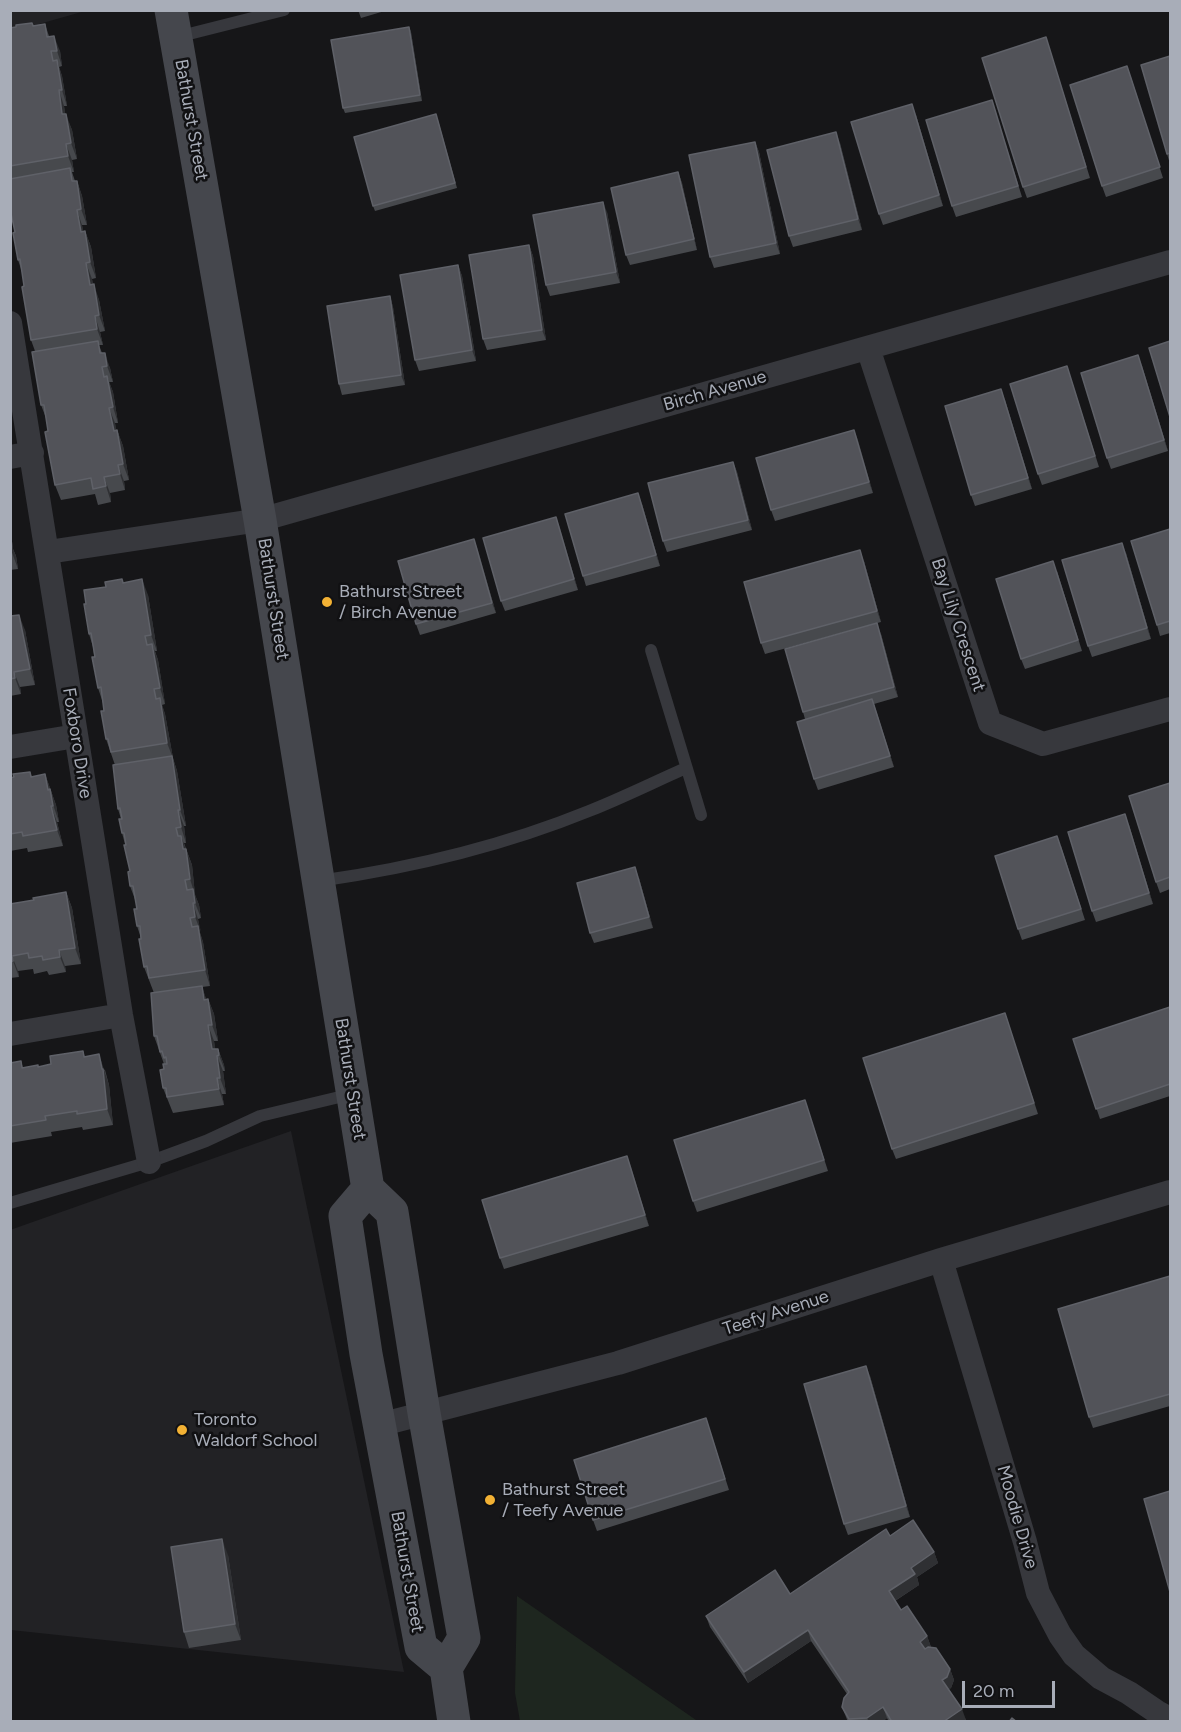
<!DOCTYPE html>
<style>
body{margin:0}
#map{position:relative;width:1181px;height:1732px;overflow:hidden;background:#161618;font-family:Figtree,sans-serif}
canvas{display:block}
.frame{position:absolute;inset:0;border:12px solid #a8adb8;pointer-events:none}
.scale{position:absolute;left:962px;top:1681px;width:93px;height:27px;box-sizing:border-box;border:3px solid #a8adb8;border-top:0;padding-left:8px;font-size:18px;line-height:21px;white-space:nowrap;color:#a8adb8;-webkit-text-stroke:4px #111113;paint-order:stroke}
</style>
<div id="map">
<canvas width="1181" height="1732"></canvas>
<div class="frame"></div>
<div class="scale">20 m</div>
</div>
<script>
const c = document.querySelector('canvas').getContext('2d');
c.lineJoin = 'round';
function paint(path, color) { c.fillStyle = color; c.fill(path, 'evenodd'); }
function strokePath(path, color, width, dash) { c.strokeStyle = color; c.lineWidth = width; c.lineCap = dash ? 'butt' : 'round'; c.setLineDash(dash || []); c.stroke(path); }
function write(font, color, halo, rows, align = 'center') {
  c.font = font + ' Figtree,sans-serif'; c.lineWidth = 5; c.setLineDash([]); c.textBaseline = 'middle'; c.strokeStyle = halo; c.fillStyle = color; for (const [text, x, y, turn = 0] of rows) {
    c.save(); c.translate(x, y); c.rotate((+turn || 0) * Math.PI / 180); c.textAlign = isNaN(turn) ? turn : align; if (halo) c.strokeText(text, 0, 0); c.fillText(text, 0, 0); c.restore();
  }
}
paint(new Path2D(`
 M11,11H85L11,32Z
 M291,1131L404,1672L11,1630L10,1230Z`), '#222225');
paint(new Path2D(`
 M517,1596L696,1720L701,1721H520L515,1693Z`), '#1e261f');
strokePath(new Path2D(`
 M177,37L284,10
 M651,650L701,815
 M319,881C411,868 503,846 589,811C622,798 654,782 686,768
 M10,1203L149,1162L206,1141L260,1116L352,1094`), '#37383d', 12);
strokePath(new Path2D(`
 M10,323L121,1015L149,1162
 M868,348L990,723L1043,744L1170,709
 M10,457L32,453
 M48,552L260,520L1170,262
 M10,747L76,736
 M10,1034L121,1015
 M941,1260L1025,1542L1038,1593L1060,1635L1074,1655L1101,1678L1129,1693L1157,1712L1170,1719
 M379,1425L618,1363L941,1260L1170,1192`), '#37383d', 24);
strokePath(new Path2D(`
 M171,10L260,520L368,1189L392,1212L424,1413L464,1638L446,1668
 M368,1189L345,1216L366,1354L421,1647L446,1668L454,1722`), '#45474d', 33);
paint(new Path2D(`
 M358,10H388L361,18Z
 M45,24L49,36L60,51L62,66L59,67L62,76L67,106H64L65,114L72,130L77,159L72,160L74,172H72L75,181H77L82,196L87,225H82L83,232L85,231L91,247L96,278L92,279L93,285L99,300L105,331L100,332L103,345H99L102,353L110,368L113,382H109L113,392L118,423H115L116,431L117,430L123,446L129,480L124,481L125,490L110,493L111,502L98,505L95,494L61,500L55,485L48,431L46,418L41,405L35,351L31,340L24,286L22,272L18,260L15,232L10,209V28Z
 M409,27L411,32L422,101L345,113L343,108Z
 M1046,37L1090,178L1027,198L1023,187Z
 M1170,56V164L1167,154Z
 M1131,77L1163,178L1106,197L1102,186Z
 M992,100L1022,197L956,217L952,206Z
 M916,115L943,206L883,225L879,214Z
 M438,120L457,188L375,211L373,206Z
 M755,142L759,152L780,254L714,268L710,257Z
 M840,143L862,230L793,247L789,236Z
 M678,172L682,183L697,250L630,265L626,255Z
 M607,212L620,283L550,296L546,285Z
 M529,245L533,256L546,340L487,350L483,339Z
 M458,265L462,276L476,361L419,371L415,360Z
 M390,296L393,307L405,385L342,395L339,384Z
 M1067,366L1099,467L1042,485L1038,474Z
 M1142,366L1168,451L1111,469L1107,458Z
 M1005,400L1032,489L975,506L971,495Z
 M854,430L873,493L775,521L771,510Z
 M733,462L737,472L752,530L667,552L663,541Z
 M642,504L660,566L586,586L583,576Z
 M556,517L578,590L505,611L501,601Z
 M10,526L13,549L16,556L18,569L10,570Z
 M1170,529V633L1160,636L1157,625Z
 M474,539L496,613L420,635L416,624Z
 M1126,553L1151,639L1092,657L1088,646Z
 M864,561L881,622L765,654L761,643Z
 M1057,571L1082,651L1025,669L1021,659Z
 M123,583L148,595L157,651H155L158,660L165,704L162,705L165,714L173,758L177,771L186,826H184L186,843H184L192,865L195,895L199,905L201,918L198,919L200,933L203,942L210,986L202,987L206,999H208L214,1014L218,1041H214L215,1049H218L224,1065L225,1071H223L226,1094H222L224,1105L173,1113L163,1088L164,1064L154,1036V993L144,967L141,938L137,926V909L136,902L130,886V871L125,844L122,833L121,819L118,809L115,765L106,739L103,703L98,688L93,647L89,634L86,604L106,587Z
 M10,616L25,630L35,685L20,687L21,694L10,696Z
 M881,634L898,697L874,704L894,767L818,790L814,779L805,719L803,712Z
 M30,772L32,777L45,774L56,805L59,822H57L63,846L28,852L27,848L10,851V778Z
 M1170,783V889L1160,893L1156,882Z
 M1129,825L1153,904L1096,922L1092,911Z
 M1061,846L1085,920L1022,940L1018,929Z
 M639,878L653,928L594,943L590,933Z
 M66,892L72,908L81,964L65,966L66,972L49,975L47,971L34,974L33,969L18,971L19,977L10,978V904L34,900Z
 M1170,1007V1096L1100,1119L1073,1039Z
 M1005,1013L1038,1114L896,1159L892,1149Z
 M83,1051L85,1057L105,1070L109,1085L113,1125L83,1130L82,1127L51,1132L52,1136L10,1143V1063L21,1061L23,1068L39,1067L51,1064Z
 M805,1100L828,1171L697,1212L693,1201Z
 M627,1156L649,1226L504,1269L500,1258Z
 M1170,1276V1406L1093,1428L1089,1417Z
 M870,1376L910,1517L848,1535L844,1524Z
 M706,1418L729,1490L597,1531L593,1520Z
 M890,1536L934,1552L938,1563L917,1577L919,1585L895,1601L901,1610L927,1636L931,1647L950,1669L954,1680L951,1688L949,1689L966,1720L963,1722H889L887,1718L882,1722H848L842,1707L847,1694L811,1641L748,1683L710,1627L706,1616L790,1594Z
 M228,1555L241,1640L189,1648L184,1632Z`), '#47494d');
paint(new Path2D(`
 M409,27L411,32L422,101L420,95Z
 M54,36L60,51L62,66L57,51Z
 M57,60L62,76L67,106L62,90Z
 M59,90L64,106L68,130L62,114Z
 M912,104L916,115L943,206L939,195Z
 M66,114L72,130L77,159L71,143Z
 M836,132L840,143L862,230L858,219Z
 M755,142L759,152L780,254L776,243Z
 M66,144L72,160L74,172L68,156Z
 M678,172L682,183L697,250L694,239Z
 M77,181L82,196L87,225L81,209Z
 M603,202L607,212L620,283L616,272Z
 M77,210L82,225L86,248L81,232Z
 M85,231L91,247L96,278L90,262Z
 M529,245L533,256L546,340L542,330Z
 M86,263L92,279L95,301L90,285Z
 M458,265L462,276L476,361L472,350Z
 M94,284L99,300L105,331L99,315Z
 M390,296L393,307L405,385L401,375Z
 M95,316L100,332L103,345L97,329Z
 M105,353L110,368L113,382L107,366Z
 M1138,355L1142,366L1168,451L1164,440Z
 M107,376L113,392L118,423L113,407Z
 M1001,389L1005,400L1032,489L1028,478Z
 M109,408L115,423L119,447L114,431Z
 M117,430L123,446L129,480L123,464Z
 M854,430L858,440L873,493L869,482Z
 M733,462L737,472L752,530L748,520Z
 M118,465L124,481L125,490L120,474Z
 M104,477L110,493L111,502L106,486Z
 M638,493L642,504L660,566L656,555Z
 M556,517L560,528L578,590L574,579Z
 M10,526L13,549L16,556L18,569L10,547Z
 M474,539L478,550L496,613L492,603Z
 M1122,543L1126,553L1151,639L1147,628Z
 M860,550L864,561L881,622L877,611Z
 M142,579L148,595L157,651L151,635Z
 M19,615L25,630L35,685L30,669Z
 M877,623L881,634L898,697L894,687Z
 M152,644L158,660L165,704L160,688Z
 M14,672L20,687L21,694L15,678Z
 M160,698L165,714L173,758L167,743Z
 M872,699L876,710L894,767L890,756Z
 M172,756L177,771L186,826L180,810Z
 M45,774L56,805L59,822L48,790Z
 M51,806L57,822L63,846L57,830Z
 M178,810L184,826L186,843L181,827Z
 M1125,814L1129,825L1153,904L1149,893Z
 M181,836L192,865L195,895L190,879Z
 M635,867L639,878L653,928L649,917Z
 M193,889L199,905L201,918L195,903Z
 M66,892L72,908L81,964L75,948Z
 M193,903L198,919L201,932L195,917Z
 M198,926L203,942L210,986L205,970Z
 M59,950L65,966L66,972L60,957Z
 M12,956L18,971L19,977L13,961Z
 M202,986L207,1002L204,1000Z
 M208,999L214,1014L218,1041L212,1025Z
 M208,1025L214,1041L218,1065L212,1049Z
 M218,1049L224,1065L225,1071L219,1055Z
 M99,1054L109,1085L113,1125L107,1109Z
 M217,1056L223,1071L226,1094L220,1078Z
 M217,1078L222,1094L224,1105L219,1089Z
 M627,1156L631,1167L649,1226L645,1215Z
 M866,1366L870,1376L910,1517L906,1506Z
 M222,1539L228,1555L241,1640L235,1624Z
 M934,1552L938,1563L917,1577L919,1585L893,1602L889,1591L911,1568Z
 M808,1630L811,1641L748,1683L744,1672Z
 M927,1636L931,1647L924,1652L920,1642Z
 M950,1669L954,1680L951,1688L946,1691L942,1680Z
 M883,1707L887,1718L882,1722H869L867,1718Z
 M962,1709L966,1720L963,1722H943Z`), '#2f3033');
const building = new Path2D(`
 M32,23L33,26L45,24L47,37L54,36L57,51H51L53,61L57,60L62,90H59L62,114H66L71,143L66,144L68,156L10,166V28L16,27V25Z
 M409,27L420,95L343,108L331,40Z
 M1046,37L1086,167L1023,187L982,58Z
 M1170,56V153L1167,154L1141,65Z
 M1127,66L1160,167L1102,186L1070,85Z
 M992,100L1018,186L952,206L926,120Z
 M912,104L939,195L879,214L851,122Z
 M436,114L455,183L373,206L354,137Z
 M836,132L858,219L789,236L767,150Z
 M755,142L776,243L710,257L689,155Z
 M70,168L72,181H77L81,209L77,210L81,232L85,231L90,262L86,263L90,285L94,284L99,315L95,316L97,329L31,340L22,287L24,286L20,259L18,260L13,233L15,232L10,209V179Z
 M678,172L694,239L626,255L611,188Z
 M603,202L616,272L546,285L533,215Z
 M529,245L542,330L483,339L469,255Z
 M458,265L472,350L415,360L400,275Z
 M390,296L401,375L339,384L327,306Z
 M98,341L100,353H105L107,366L102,367L104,377L107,376L113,407L109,408L114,431L117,430L123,464L118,465L120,474L104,477L106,486L93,489L91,478L55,485L45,432L48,431L44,405H41L32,352Z
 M1170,341V417L1149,348Z
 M1138,355L1164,440L1107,458L1081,373Z
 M1067,366L1095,456L1038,474L1010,384Z
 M1001,389L1028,478L971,495L945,406Z
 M854,430L869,482L771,510L756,458Z
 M733,462L748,520L663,541L648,483Z
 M638,493L656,555L583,576L565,514Z
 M556,517L574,579L501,601L483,538Z
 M1170,529V621L1157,625L1131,541Z
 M474,539L492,603L416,624L398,561Z
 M1122,543L1147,628L1088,646L1062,560Z
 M860,550L877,611L761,643L744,582Z
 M1053,561L1078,640L1021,659L996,579Z
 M122,579L123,583L142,579L151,635L145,636L147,645L152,644L160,688L154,689L156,699L160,698L167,743L111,752L108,739H106L101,711H104L101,687L98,688L92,657H95L91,633L89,634L84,604H86L84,590L106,587L105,582Z
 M19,615L30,669L14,672L15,678L10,679V616Z
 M877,623L894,687L803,712L785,649Z
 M872,699L890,756L814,779L797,722Z
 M172,756L180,810H178L181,827L176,828L178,836H181L183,849H186L190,879L185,880L187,890L193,889L195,903H193L195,917L190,918L192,927L198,926L205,970L149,978L147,966L144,967L139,939H141L140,926H137L134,909H137L133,886H130L128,872L130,871L124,845H126L124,833H122L119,819H122L120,808L118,809L113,765Z
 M30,772L31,777L45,774L48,790L50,789L53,806H51L57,830L23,836L22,832L10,834V778L14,777L13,774Z
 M1170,783V877L1156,882L1129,796Z
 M1125,814L1149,893L1092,911L1068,832Z
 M1057,836L1081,909L1018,929L995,856Z
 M635,867L649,917L590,933L577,883Z
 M66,892L75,948L59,950L60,957L43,960L42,956L29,958L28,953L12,956L13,961L10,962V904L34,900L33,898Z
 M202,986L204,1000L208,999L212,1025H208L212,1049H218L219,1055L217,1056L220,1078H217L219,1089L167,1097L166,1088H163L160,1070L164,1069L163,1064H167L166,1057L164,1058L162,1051L160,1052L157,1036H154L151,993Z
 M1170,1007V1084L1096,1109L1073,1039Z
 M1005,1013L1034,1103L892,1149L863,1058Z
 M83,1051L84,1057L99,1054L102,1069H103L107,1109L77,1114V1111L45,1116L46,1120L10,1126V1063L21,1061L22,1068L38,1065V1067L51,1064L50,1056Z
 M805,1100L824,1160L693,1201L674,1140Z
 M627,1156L645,1215L500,1258L482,1200Z
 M1170,1276V1394L1089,1417L1058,1309Z
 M866,1366L906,1506L844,1524L804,1384Z
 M706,1418L725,1479L593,1520L574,1460Z
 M1170,1491V1592L1144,1499Z
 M913,1520L934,1552L911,1568L915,1574L889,1591L901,1610L907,1606L927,1636L920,1642L925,1649L928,1647L936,1648L950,1669L947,1677L942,1680L962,1709L943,1722H892L883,1707L867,1718L849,1719L842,1707L844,1698L849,1692L808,1630L744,1672L706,1616L775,1570L790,1594L886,1529L890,1536Z
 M222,1539L235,1624L184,1632L171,1547Z
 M1012,1718L1017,1722H1009Z`);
paint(building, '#525359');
strokePath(building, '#5f6168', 1.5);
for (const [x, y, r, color] of [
 [327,602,6,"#f2b134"],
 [182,1430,6,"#f2b134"],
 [490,1500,6,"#f2b134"]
]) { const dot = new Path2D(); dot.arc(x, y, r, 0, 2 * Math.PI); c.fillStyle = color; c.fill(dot); strokePath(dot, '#111113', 2); }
write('18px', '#a8adb8', '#111113', [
 ["Bathurst Street",191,120,80],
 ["Birch Avenue",715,391,-16],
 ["Bathurst Street",273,599,81],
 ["Bay Lily Crescent",958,625,72],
 ["Foxboro Drive",77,743,81],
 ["Bathurst Street",350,1079,81],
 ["Teefy Avenue",776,1313,-18],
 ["Moodie Drive",1017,1517,74],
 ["Bathurst Street",407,1572,80]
]);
write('18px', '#a8adb8', '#111113', [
 ["Bathurst Street",339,592],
 ["/ Birch Avenue",339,613],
 ["Toronto",194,1420],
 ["Waldorf School",194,1441],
 ["Bathurst Street",502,1490],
 ["/ Teefy Avenue",502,1511]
], 'left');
</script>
